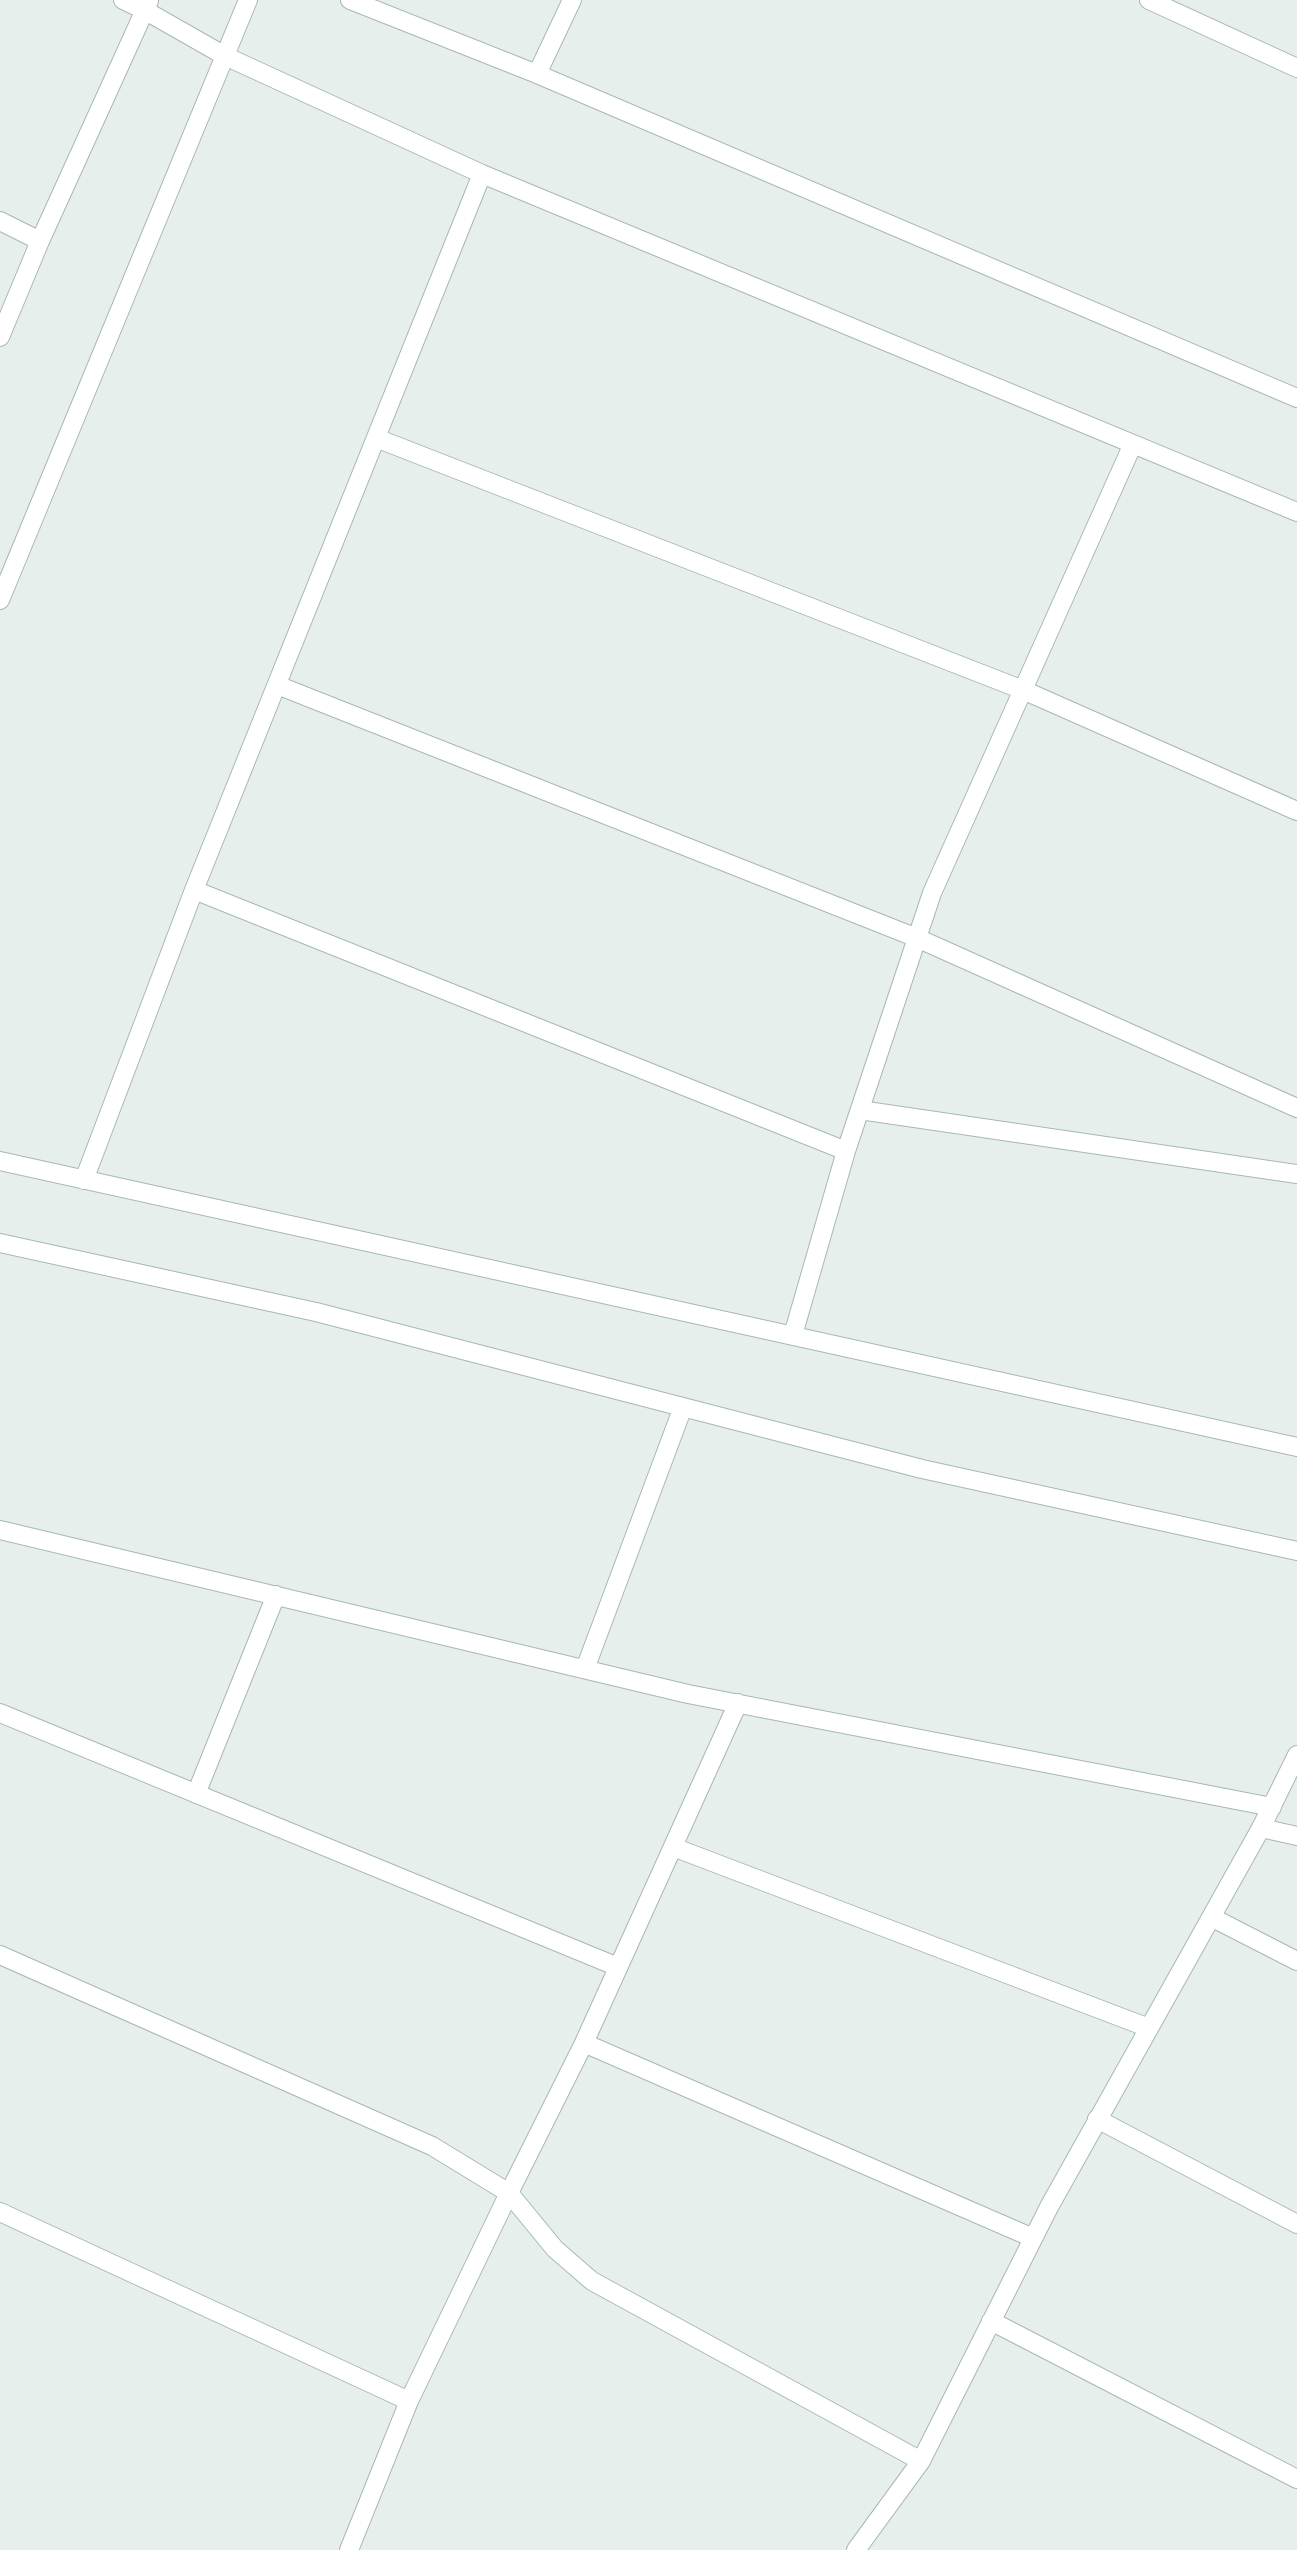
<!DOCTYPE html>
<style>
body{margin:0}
canvas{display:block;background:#e6efeb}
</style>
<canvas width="1297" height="2550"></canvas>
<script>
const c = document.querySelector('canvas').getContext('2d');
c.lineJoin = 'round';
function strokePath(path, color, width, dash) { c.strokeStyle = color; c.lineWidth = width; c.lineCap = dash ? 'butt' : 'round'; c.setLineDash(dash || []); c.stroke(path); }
const minor = new Path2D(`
 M123,0L146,11L225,56L482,174L1297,512
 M350,0L537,74L1297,398
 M1149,0L1297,68
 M537,74L572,0
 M0,221L40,241
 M0,337L40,241L149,1
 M376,438L1023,690L1297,811
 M0,600L248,0
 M277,685L917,938L1297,1108
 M194,890L846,1151
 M860,1110L1297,1174
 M0,1161L1297,1447
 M84,1180L194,890L482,174
 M0,1243L316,1312L922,1469L1297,1551
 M793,1335L846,1151L932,893L1132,446
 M0,1530L688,1694L1272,1807
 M585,1669L683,1407
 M0,1713L618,1967
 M196,1794L276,1595
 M1261,1828L1297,1836
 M673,1847L1149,2028
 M1211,1917L1297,1961
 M0,1955L432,2146L509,2193L584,2043L738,1703
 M584,2043L1033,2238
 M1097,2119L1297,2224
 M0,2212L409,2401
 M991,2321L1297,2479
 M349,2550L409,2401L509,2193L555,2249L592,2281L921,2461
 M856,2550L921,2461L1049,2207L1261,1828L1297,1755`);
strokePath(minor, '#a8b8b2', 20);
strokePath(minor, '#fff', 18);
</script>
